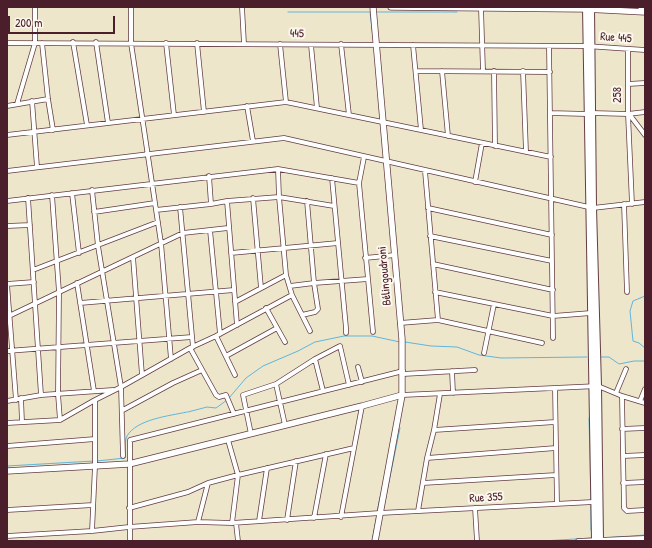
<!DOCTYPE html>
<meta charset="utf-8">
<style>
body{margin:0}
#map{position:relative;width:652px;height:548px;overflow:hidden;background:#eee6ca;font-family:"Patrick Hand",sans-serif}
canvas{display:block}
.frame{position:absolute;inset:0;border:8px solid #4a1f2b;pointer-events:none}
.scale{position:absolute;left:8px;top:16px;width:107px;height:18px;box-sizing:border-box;border:2px solid #4a1f2b;border-top:0;padding-left:5px;font-size:12px;line-height:14px;white-space:nowrap;color:#4a1f2b;-webkit-text-stroke:3px #fbf7ec;paint-order:stroke}
</style>
<div id="map">
<canvas width="652" height="548"></canvas>
<div class="frame"></div>
<div class="scale">200 m</div>
</div>
<script>
const c = document.querySelector('canvas').getContext('2d');
c.lineJoin = 'round';
function strokePath(path, color, width, dash) { c.strokeStyle = color; c.lineWidth = width; c.lineCap = dash ? 'butt' : 'round'; c.setLineDash(dash || []); c.stroke(path); }
function write(font, color, halo, rows, align = 'center') {
  c.font = font + ' "Patrick Hand",sans-serif'; c.lineWidth = 4; c.setLineDash([]); c.textBaseline = 'middle'; c.strokeStyle = halo; c.fillStyle = color; for (const [text, x, y, turn = 0] of rows) {
    c.save(); c.translate(x, y); c.rotate((+turn || 0) * Math.PI / 180); c.textAlign = isNaN(turn) ? turn : align; if (halo) c.strokeText(text, 0, 0); c.fillText(text, 0, 0); c.restore();
  }
}
strokePath(new Path2D(`
 M288,12H371
 M370,12L373,37
 M376,12H457
 M645,296L633,301L630,311L633,341L639,343L645,348
 M405,342L431,346L457,347L479,355L501,358L587,357
 M601,357H609L619,364L634,361H645
 M229,398L246,378L263,366L298,351L315,342L344,336H372L400,342
 M188,412L207,407L216,408L227,400
 M589,418L591,501
 M97,461L125,458C126,452 124,442 127,436C137,419 169,416 187,412
 M7,466L94,461
 M591,504V530
 M383,511L400,428
 M377,512L380,497
 M603,538L645,535
 M372,541L377,514
 M543,541L591,538`), '#5eb5db', 1);
const street = new Path2D(`
 M131,7V43L161,243L171,359
 M242,7L244,44
 M481,8L483,71
 M73,42L87,125
 M96,42L108,123
 M7,43L586,46L645,50
 M42,43L48,99L53,130
 M166,43L174,115
 M197,43L204,112
 M280,44L286,102
 M341,44L349,115
 M311,45L317,108
 M413,45L421,130
 M549,46L553,338
 M628,49V114L632,204
 M416,71L550,72
 M442,71L448,136
 M494,71L495,146
 M523,71L526,152
 M628,84L645,83
 M32,101L37,167
 M17,104L35,43V7
 M7,106L48,99
 M247,106L253,141
 M550,113L587,114
 M592,113L628,114L645,112
 M629,114L645,135
 M7,135L286,102L551,157
 M364,157L359,183L373,332
 M278,169L279,197L286,275L292,295L310,331
 M7,171L284,138L593,208L645,202
 M425,171L438,320
 M209,176L211,204
 M332,178L346,328V333
 M475,182L482,143
 M92,190L98,246L121,387L123,456
 M72,193L79,253
 M52,195L59,292L58,394L60,420
 M28,198L41,395
 M253,198L261,288
 M7,201L278,169L359,183
 M227,201L237,325
 M624,204L627,292
 M180,207L193,347
 M428,208L552,235
 M156,210L211,204L227,201L279,197L334,206
 M94,212L155,203
 M7,226L30,225
 M210,230L220,334
 M430,236L552,261
 M231,253L338,243
 M133,257L142,375
 M365,258L395,255
 M433,264L553,290
 M33,270L158,222
 M77,283L94,391
 M7,284L16,400
 M7,284L34,282
 M290,286L314,283L368,279
 M435,292L553,316L591,313
 M235,302L286,275
 M80,303L234,290
 M266,308L285,342
 M302,315L315,312L318,309L314,283L307,201
 M9,316L183,233L228,228
 M400,323L438,320L542,343
 M216,336L235,375
 M190,348L216,395L219,397L226,395L234,414
 M7,351L192,337
 M484,353L494,304
 M226,356L277,328
 M315,359L323,391
 M358,367L362,382
 M452,371L453,393
 M403,374L475,370
 M276,384L285,425
 M555,388L557,504
 M616,393L626,369
 M402,395L598,386L622,396L645,403
 M622,396L624,508L627,511L645,510
 M21,398L22,422
 M7,401L41,395L113,390
 M640,401L645,389
 M123,410L173,383L202,370
 M7,423L60,420L95,400L121,387L190,348L216,336L292,295
 M622,429L645,428
 M434,430L555,422
 M251,434L243,395L276,384L315,359L340,346L349,385
 M228,440L238,475L232,523
 M7,446L95,439
 M623,456L645,455
 M427,458L556,448
 M423,483L556,475
 M623,483L645,482
 M129,508L188,492L208,483L238,475L354,448
 M475,508L477,541
 M7,510L93,505
 M418,511L427,458L434,430L440,394
 M341,517L362,406
 M314,518L326,454
 M287,520L296,461
 M259,521L267,468
 M198,522L208,483
 M236,523L238,541
 M92,531L95,466V400
 M7,536L92,531L129,527L198,522L232,523L380,513L593,502
 M130,541V440L403,371
 M578,541L645,538`);
const secondary = new Path2D(`
 M373,7L402,339V395L375,541
 M391,7L586,9L645,12
 M641,7H645
 M7,471L129,464L362,406L402,395`);
const primary = new Path2D(`
 M586,7L595,541
 M591,7L593,208L598,386L600,541`);
strokePath(street, '#633d43', 5.5);
strokePath(secondary, '#633d43', 7);
strokePath(primary, '#633d43', 8);
strokePath(street, '#fff', 4);
strokePath(secondary, '#fff', 5.5);
strokePath(primary, '#fff', 6);
write('12px', '#4a1f2b', '#fbf7ec', [
 ["445",297,34,2],
 ["Rue 445",616,38,4],
 ["258",618,95,-90],
 ["Bélingoudroni",385,276,-95],
 ["Rue 355",486,498,-3]
]);
</script>
